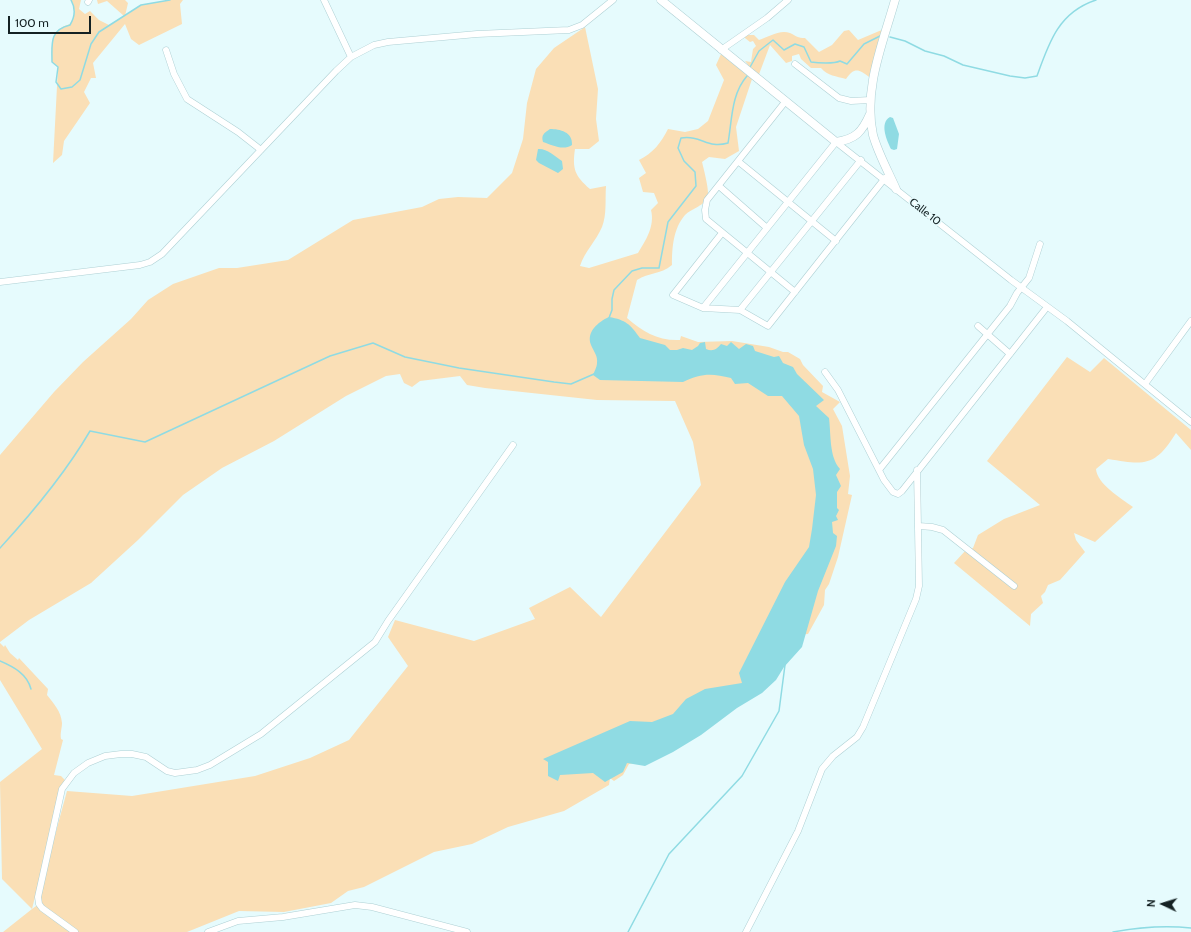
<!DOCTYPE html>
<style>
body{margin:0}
#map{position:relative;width:1191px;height:932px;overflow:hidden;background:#e6fbfd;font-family:Cabin,sans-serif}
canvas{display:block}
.north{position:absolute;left:1143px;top:884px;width:40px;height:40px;-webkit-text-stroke:3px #e6fbfd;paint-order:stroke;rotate:274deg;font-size:11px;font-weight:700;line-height:16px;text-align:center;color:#142123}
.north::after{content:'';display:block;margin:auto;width:14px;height:18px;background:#142123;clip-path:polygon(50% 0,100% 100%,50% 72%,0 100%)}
.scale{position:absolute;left:8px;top:16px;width:83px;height:18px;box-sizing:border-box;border:2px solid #142123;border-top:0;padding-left:5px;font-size:12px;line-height:14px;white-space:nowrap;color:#142123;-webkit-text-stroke:3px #e6fbfd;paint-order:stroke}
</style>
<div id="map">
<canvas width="1191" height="932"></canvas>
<div class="north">N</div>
<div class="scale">100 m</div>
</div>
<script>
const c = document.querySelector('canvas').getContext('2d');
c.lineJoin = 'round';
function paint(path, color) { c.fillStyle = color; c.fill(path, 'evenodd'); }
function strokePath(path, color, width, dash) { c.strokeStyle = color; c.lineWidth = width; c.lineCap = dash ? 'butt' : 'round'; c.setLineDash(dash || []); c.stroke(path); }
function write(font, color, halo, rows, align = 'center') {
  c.font = font + ' Cabin,sans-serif'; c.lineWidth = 3.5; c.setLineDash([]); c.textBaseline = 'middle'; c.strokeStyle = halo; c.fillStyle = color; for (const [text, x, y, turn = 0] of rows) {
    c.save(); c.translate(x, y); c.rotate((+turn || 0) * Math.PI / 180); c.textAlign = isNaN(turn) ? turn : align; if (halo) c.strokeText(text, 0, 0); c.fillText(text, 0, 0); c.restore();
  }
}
paint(new Path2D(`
 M71,0H81L79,9L85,14L90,11L99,20L109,25L124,16L107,1L98,4L97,0H125L128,3L125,16L141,5L170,0H183L180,4L182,24L139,45L131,39L125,24L93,63L96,78H91L84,92L90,103L64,141L62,155L53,163L58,67L52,62C52,44 49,30 70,24C75,17 76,9 71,0Z
 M585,27L598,89L596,119L599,141L589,149H575C572,169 575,176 590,189L606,186C605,199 607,215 602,227C596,241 585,251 580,266L589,268L638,253C646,240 655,226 651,210L658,203L654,193L643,192L639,178L646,173L639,160C653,153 661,143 668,129L685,132L698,129L708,121L724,80L716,65L721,54L752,79L736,127L739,151L725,159L709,157L702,162C704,170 709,189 708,196C706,205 691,209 685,215C673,229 672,248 672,265C660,275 649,272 637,280L627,318C643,332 658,341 680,340L681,336L698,342L732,341L769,347L783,352H788L800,359L803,365L823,386L822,392L840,402L833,409L842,426L850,476L848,494L852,495L838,557L829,584L825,590L824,605L808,634L797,635L760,678L640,762L629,764L623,775L614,781L610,778L609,785L564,811L508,827L472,844L434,852L364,887L348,891L331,903L284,912L239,911L187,932H3L32,909L2,879L0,782L42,749L0,680V643L4,647L5,645L10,653L18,660L19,658L48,689L47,695C54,704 61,711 62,723C62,729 60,732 61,739L63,740L54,775L61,776L67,782L62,788L32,909L39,904L46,868L67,791L132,796L255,776L310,758L349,740L408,666L388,637L395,620L474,641L535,619L529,608L570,587L601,617L701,485L693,442L675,401L597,400L485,388L467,385L460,376L420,381L412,387L404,383L400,374L386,376L346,396L274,441L222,468L183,495L138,540L91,583L29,620L0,642V455L54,392L83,362L131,319L148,300L173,284L219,268H237L288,260L353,220L422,207L439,199L458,197L487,198L512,173L523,139L527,103L536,69L554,48Z
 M884,29L869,77C859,69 854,67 846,79C836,76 828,76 821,68H811L801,59L799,54L792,56V61L786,63L770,45L758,77L745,61L751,62L753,49L756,46L753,41L750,42L745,38V35H754L759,40C768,37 780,29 790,33C796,36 798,38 805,38L819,52L832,45L844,31L849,30L858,40Z
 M1067,357L1090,372L1104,358L1191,430V450L1176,433C1155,467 1145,465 1108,459L1096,469C1097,484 1121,498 1133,507L1095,542L1074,533L1076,540L1085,552L1060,580L1048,585L1045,592L1041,596L1043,603L1031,614L1030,626L954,563L966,550L973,548L978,535L1004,519L1040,505L987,461Z`), '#fadfb6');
paint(new Path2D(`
 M890,117L893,118L899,134L897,149L894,150L891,149C887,141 879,123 890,117Z
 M550,129C560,129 573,132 572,145C563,151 552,145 543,142C541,135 544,133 550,129Z
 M538,149C546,148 555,156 562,161L563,169L558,173L539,163L536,160Z
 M609,317C626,320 630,324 640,338L665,345L670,350H677L683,348L692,350L698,346L700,343L705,342L706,349C713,352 717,349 721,344L727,346L731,342L739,349L746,344L753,346L755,351L774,357L779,356L783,363L793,367L797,374L824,400L816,406L829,418C831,433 829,457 840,469L836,475L841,486L837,492V508L839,510L836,516L838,520L832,522L833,533L837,536L836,546L818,591L802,647L784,667L776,680L762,693L737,708L701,735L673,752L645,766L627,763L623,772L605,782L593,773L560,775L558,781L548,776V762L543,759L630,721L652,722L673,714L686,699L705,689L742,683L739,673L785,582L809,547L812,529L816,495L813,469L804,445L799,416L782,396H768L748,383L735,384L731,378C712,373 701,373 683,382L600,380L593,375C594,372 597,367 597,363C598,356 594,352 591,345C586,332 598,322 609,317Z`), '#8fdbe3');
strokePath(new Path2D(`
 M71,0C76,9 75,17 70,25C49,30 52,44 52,62L58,67L56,82L61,89L72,87L80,80L91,44L99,32L141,5L170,0
 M890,37L905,41L925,51L944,56L963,65L1010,76L1025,78L1037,76C1049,42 1059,12 1096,0
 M749,69L759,51L773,40L784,50L795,44L804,47L811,62C818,63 834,64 840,61L847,64L864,44L880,36
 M609,318L612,310V299L614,290L632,271L642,268H659L668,222L696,186L695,172L684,161L678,148L681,138C702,135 707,149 728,143C732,121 731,94 747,76
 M0,548C33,512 65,474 90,431L145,442L330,356L373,343L405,357L459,368L554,382L571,384L594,374
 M0,661C14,667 27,674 31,689
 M628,932L669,854L742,776L779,711L785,665
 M1113,932C1140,927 1164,925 1191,928`), '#8fdbe3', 1.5);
const minor = new Path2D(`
 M324,0L351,57
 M88,2L89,0
 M166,50L174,74L187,99L238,132L261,150
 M721,50L767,18L788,0
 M795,64L839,98L851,101L870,100
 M785,102L707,200L705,210L706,219L795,292
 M739,162L836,241
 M719,186L767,228
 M722,233L673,295L703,308L740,310L768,326L885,178
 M0,282L140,265L150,262L162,254L336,71L351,57L374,45L388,42L477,34L569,30L582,25L613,0
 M703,308L836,142L1011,280L1067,321L1191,422
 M740,310L861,160
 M978,326L1010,354
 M825,372L838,390L884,480L893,492L898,494L902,491L1047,307
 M1145,384L1191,321
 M879,470L1010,306L1017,293L1029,278L1040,244
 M919,526L932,527L943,530L1014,586
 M75,932L42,908L39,904L38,897L62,789L74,773L88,763L105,756L121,754H132L146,757L167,771L175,773L197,770L210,765L261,734L375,642L388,621L513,445
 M208,932L238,921L283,917L355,905L372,907L467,932
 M746,932L798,831L822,769L833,756L857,737L863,727L916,599L919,586L917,470`);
const major = new Path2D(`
 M661,0L836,142C856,139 862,132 870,114
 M895,0C883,43 863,89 873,135C878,153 888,171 896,189`);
strokePath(minor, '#aed0d4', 7);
strokePath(major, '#aed0d4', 9);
strokePath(minor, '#fff', 6);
strokePath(major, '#fff', 8);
write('11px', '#142123', '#e6fbfd', [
 ["Calle 10",925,212,38]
]);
</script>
